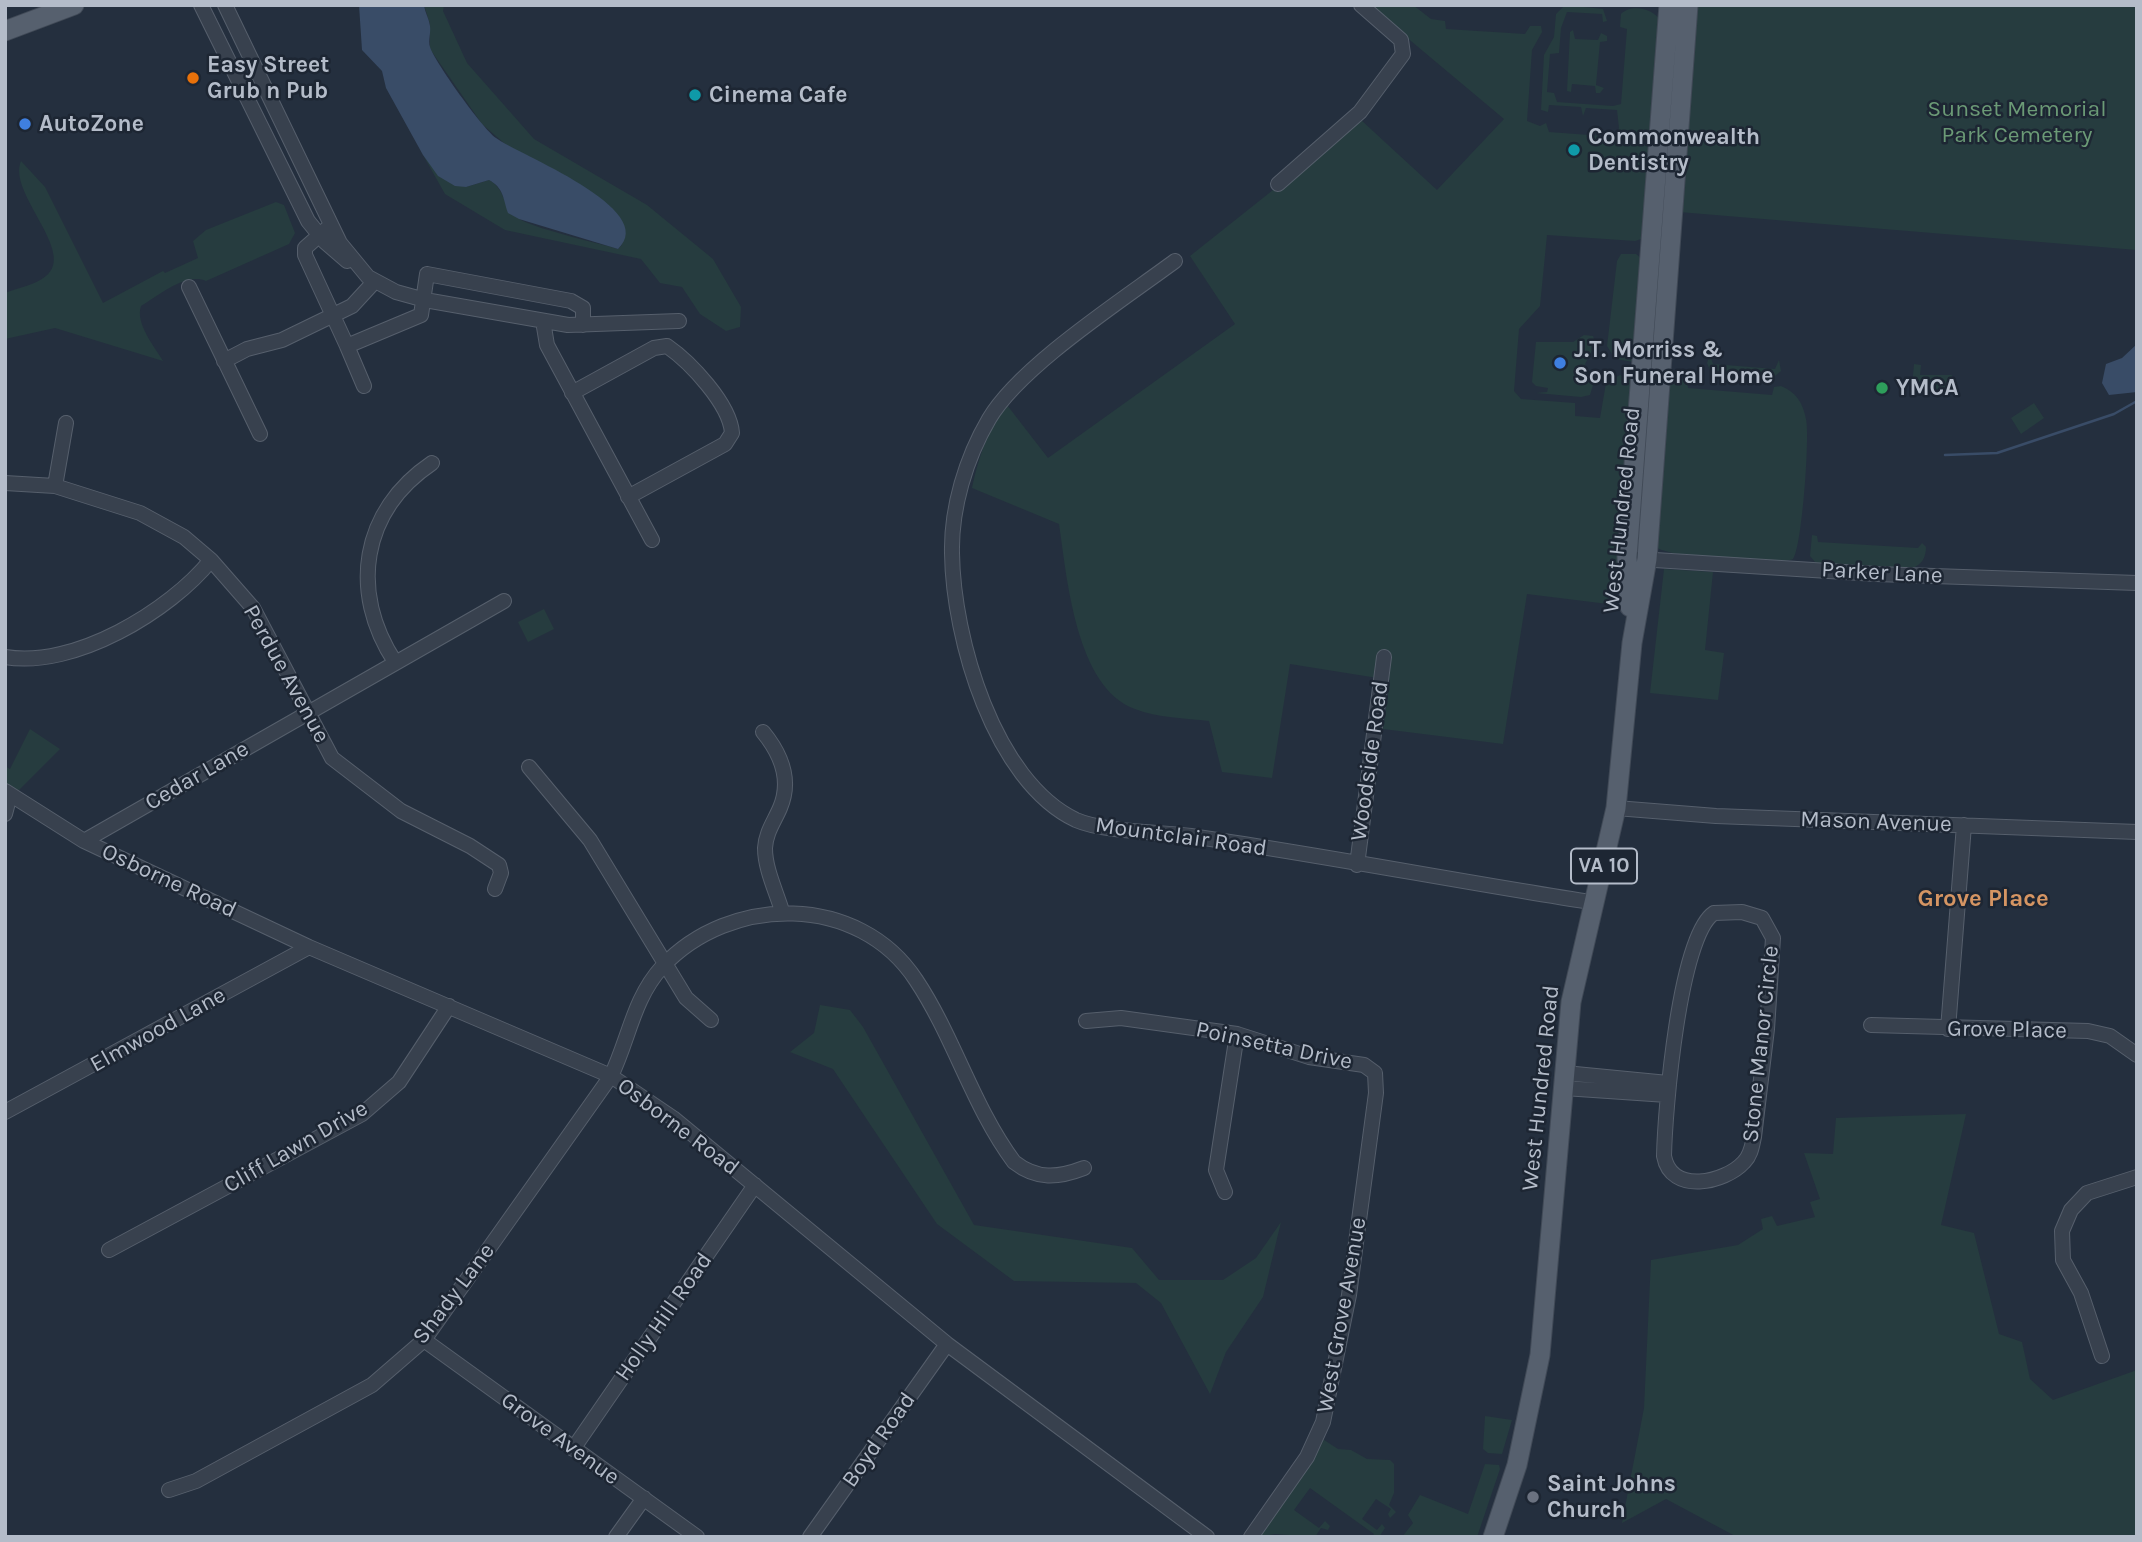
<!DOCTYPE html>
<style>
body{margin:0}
#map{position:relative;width:2142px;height:1542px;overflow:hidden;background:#242f3e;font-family:Karla,sans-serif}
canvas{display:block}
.frame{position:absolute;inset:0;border:7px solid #b4bcc9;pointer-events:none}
</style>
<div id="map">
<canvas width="2142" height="1542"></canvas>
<div class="frame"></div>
</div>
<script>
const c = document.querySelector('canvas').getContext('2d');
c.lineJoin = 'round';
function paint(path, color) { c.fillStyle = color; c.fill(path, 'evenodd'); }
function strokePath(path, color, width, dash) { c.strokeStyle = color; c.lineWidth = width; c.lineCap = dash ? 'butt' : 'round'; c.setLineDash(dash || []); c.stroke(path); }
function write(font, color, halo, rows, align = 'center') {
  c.font = font + ' Karla,sans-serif'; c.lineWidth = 5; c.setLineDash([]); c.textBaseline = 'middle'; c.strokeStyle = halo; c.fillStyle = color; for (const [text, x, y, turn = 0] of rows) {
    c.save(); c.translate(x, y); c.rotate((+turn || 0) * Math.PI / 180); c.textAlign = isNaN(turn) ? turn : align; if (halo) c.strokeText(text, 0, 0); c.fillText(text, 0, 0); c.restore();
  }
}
paint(new Path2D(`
 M424,5H444L443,11L467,63L534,139L647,205L713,259L741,307L740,327L726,331L700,314L682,287L660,283L641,259L505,230L445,194L423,155L439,176L466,187L489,180C506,189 502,207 518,218C531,228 598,243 618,249L622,245L482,124L430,49V24Z
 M1368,5H1413L1431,19L1445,21L1446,29L1525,34L1530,26H1541L1542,32L1532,50L1527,121L1540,126L1546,123L1549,132L1616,137L1619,128L1617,110L1586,108L1583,116L1581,107L1549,105L1548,112L1541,110L1544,55L1554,37L1556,14L1565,5L1603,9L1607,21L1603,22L1602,14L1567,12L1561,28L1559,53L1550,54L1547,92L1554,93L1557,102L1613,106L1621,104L1627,29L1620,27L1621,14C1631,4 1652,8 1660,20L1644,238L1635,241L1547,235L1540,306L1519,329L1514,391L1521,399L1575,403V416L1600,418L1606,383L1620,375L1633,379L1616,605L1527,594L1503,744L1383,729L1390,680L1290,664L1272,778L1222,772L1209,721C1186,718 1157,718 1135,709C1076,688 1067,578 1059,524L972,488C979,457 987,430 1007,405L1048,458L1235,324L1190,256L1361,120L1437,190L1504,119Z
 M1694,5H2137V250L1679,212Z
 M1573,30L1575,39L1598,40L1601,33L1607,36V41L1600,42L1596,85L1604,88L1600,93H1596L1595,86L1572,84L1571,92L1567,91L1570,32Z
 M21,161L45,187L103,303L163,271L165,273L198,258L193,241L206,230L276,202L284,205L295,233L289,244L206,281C186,272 158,296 141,306C135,323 154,346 163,361L55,328L5,339V293C17,288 36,285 46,276C77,252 7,193 21,161Z
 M1621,254H1636L1642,259L1634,362L1615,359L1607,346L1617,261Z
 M1584,335L1593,336L1596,344L1585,364L1593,385L1590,395L1581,397L1536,393L1547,392L1548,388L1536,386L1532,382L1536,342H1573Z
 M1710,355L1713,364L1775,369L1779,360L1781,371L1775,376L1710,370L1707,363Z
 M1914,364L1921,365L1920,375H1952L1951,390L1912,387Z
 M1669,379H1687L1688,388L1772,395L1774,387L1781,386C1796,392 1803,403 1806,419C1810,436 1802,548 1793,559C1775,566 1669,558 1656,547Z
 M2034,403L2044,418L2021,434L2011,418Z
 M1812,535L1817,536L1818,542L1918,548L1922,543L1926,547C1926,557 1922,565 1912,568L1822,564L1815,562L1810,556Z
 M1664,569L1713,572L1705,650L1724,653L1718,700L1650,693Z
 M544,609L554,629L528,642L518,622Z
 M30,729L60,749L18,791L5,783V766L10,769Z
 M820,1005L850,1010L863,1027L974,1225L1132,1248L1159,1280H1223L1256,1258L1281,1222L1263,1297L1226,1352L1210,1394L1161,1303L1136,1283L1014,1281L937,1224L833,1069L790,1052L814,1033Z
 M1966,1114L1941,1225L1974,1233L1999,1334L2022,1342L2030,1379L2053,1400L2137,1370V1537H1737L1666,1499L1622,1523L1644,1408L1651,1260L1738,1245L1763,1229L1761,1219L1772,1216L1777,1226L1815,1217L1810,1202L1820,1199L1804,1153L1833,1154L1836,1118Z
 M1485,1416L1512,1420L1502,1454L1488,1453L1483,1449Z
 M1321,1438L1338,1449L1351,1450L1367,1459L1390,1460L1394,1464V1493L1389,1505L1396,1512L1390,1518L1388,1514L1391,1509L1376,1499L1362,1519L1377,1530L1382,1524L1385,1528L1379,1537H1372L1374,1534L1310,1488L1294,1510L1319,1528L1325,1521L1330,1526L1328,1530L1321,1528L1315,1537L1275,1534L1257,1537Z
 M1485,1464L1499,1465L1500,1469L1477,1537H1402L1413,1523L1408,1515L1420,1495L1468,1514Z`), '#263c3f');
paint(new Path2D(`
 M359,5H424C425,13 429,18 430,26C431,33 428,40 430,47C434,61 483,129 496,138C517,154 661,209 618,249L519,219L508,213C503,199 504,188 489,180L466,187L455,186L438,176L423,155L386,88L382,71L362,50Z
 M2137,344V392L2109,395L2102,383L2106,364L2122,358Z`), '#394c67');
strokePath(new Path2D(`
 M1945,455L1997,453L2114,414L2137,401`), '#394c67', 2.5);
const minor = new Path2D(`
 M201,5L308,221L325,242L347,261
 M225,5L340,243L368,277L396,292L425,300L568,325L679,321
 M1278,184L1360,112L1403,54L1401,40L1361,5
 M331,225L305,248V255L347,346L421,315L427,274L571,301L583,308V325
 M1175,261C1124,299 1020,366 989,419C966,458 951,508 952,553C953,638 994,781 1076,820C1103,832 1160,832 1191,836C1327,856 1461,882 1596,903
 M189,287L260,434
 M543,321L547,345L652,540
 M347,346L364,386
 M224,361L247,349L282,340L352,306L375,281
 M572,393L654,348L667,346C690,362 730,404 732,433L725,444L628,497
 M5,483L55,486L140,513L184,537L211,560L253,608L332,758L401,811L470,846L499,865L501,873L495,889
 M55,486L66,423
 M1639,559L1876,574L2137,583
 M5,657C74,669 170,611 211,560
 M395,662C349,592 361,511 432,463
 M763,732C781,754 792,780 780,808C774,822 766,832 765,848C765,869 776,891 782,911
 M529,767L590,840L686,998L711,1020
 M5,791L84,841L309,947L611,1076L673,1118L947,1344L1207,1537
 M1616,808L1716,816L2137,832
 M5,814L10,795
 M84,841L504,601
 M1357,865L1384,657
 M1742,912L1762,918L1773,938L1767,1029L1754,1137C1752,1146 1751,1155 1744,1162C1725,1183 1671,1195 1664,1156C1665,1111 1679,936 1714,913Z
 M1086,1021L1121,1018L1237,1034L1309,1057L1364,1065L1375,1073L1376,1093L1349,1295L1323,1422L1307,1457L1251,1537
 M1871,1025L2088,1031L2110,1036L2137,1055
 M1948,1029L1964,825
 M1565,1073L1668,1083
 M1564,1088L1667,1095
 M5,1112L309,947
 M1225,1192L1216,1170L1237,1034
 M109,1250L362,1114L399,1082L449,1006
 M424,1340L697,1537
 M2102,1356L2081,1293L2063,1260L2062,1231L2071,1210L2087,1193L2137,1177
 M573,1449L755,1185
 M169,1490L196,1481L372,1385L424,1340L611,1076C629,1039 633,999 662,967C730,894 859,893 916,980C954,1037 973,1107 1014,1162C1037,1180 1058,1178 1084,1168
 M616,1537L644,1498
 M810,1537L947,1344`);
const major = new Path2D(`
 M5,31L74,5
 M1630,607L1627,557L1669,5
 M1493,1537L1517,1465L1540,1355L1571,1002L1616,808L1632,643L1647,559L1688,5`);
strokePath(minor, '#565f6c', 16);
strokePath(major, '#414a57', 21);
strokePath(minor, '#38414e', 14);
strokePath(major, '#56606e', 19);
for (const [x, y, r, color] of [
 [193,78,7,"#e8710a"],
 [695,95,7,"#0f9aa8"],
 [25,124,7,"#3f7fe0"],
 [1574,150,7,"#0f9aa8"],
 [1560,363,7,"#3f7fe0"],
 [1882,388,7,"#2e9e5b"],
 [1533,1497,7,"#6b7280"]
]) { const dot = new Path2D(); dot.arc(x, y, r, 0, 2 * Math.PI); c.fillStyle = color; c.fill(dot); strokePath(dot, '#1d2633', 2.5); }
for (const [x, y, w] of [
 [1604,866,66]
]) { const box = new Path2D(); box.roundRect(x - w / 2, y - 17.5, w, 35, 5); c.fillStyle = '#1d2633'; c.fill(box); strokePath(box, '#b4bcc9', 2); }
write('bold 21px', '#b4bcc9', null, [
 ["VA 10",1604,866]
]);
write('bold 23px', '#b4bcc9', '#1d2633', [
 ["Easy Street",207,65],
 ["Grub n Pub",207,91],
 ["Cinema Cafe",709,95],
 ["AutoZone",39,124],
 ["Commonwealth",1588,137],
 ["Dentistry",1588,163],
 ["J.T. Morriss &",1574,350],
 ["Son Funeral Home",1574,376],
 ["YMCA",1896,388],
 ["Saint Johns",1547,1484],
 ["Church",1547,1510]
], 'left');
write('23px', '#6b9a76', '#1d2633', [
 ["Sunset Memorial",2017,109],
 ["Park Cemetery",2017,135]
]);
write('23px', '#b4bcc9', '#1d2633', [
 ["West Hundred Road",1622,510,-84],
 ["Parker Lane",1882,573,3],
 ["Perdue Avenue",286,674,61],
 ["Woodside Road",1370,761,-82],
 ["Cedar Lane",197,776,-30],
 ["Mason Avenue",1876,822,2],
 ["Mountclair Road",1181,837,8],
 ["Osborne Road",169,881,25],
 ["Elmwood Lane",158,1030,-29],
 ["Grove Place",2007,1030,1],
 ["Stone Manor Circle",1761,1044,-84],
 ["Poinsetta Drive",1274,1046,12],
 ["West Hundred Road",1541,1088,-84],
 ["Osborne Road",678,1127,37],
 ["Cliff Lawn Drive",296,1147,-30],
 ["Shady Lane",454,1294,-53],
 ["West Grove Avenue",1342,1315,-80],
 ["Holly Hill Road",664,1317,-55],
 ["Grove Avenue",560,1439,36],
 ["Boyd Road",879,1440,-55]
]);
write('bold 24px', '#d59563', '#1d2633', [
 ["Grove Place",1983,899]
]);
</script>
